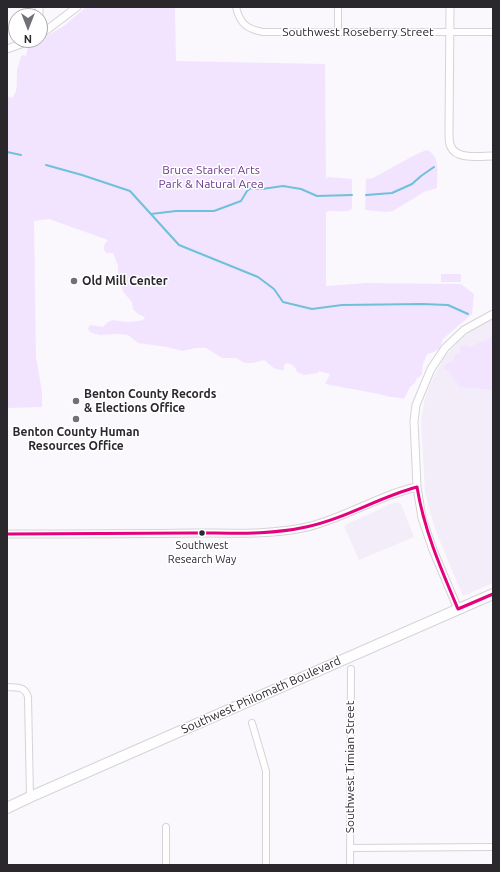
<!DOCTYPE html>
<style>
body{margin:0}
#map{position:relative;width:500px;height:872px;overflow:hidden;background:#faf8fc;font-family:Ubuntu,sans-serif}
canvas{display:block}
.frame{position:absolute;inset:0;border:8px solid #2a272d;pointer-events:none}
.north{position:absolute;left:8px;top:8px;width:40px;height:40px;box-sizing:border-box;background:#fff;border:1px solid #aaa9ab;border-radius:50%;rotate:180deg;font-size:11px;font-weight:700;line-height:16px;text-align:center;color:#2a272d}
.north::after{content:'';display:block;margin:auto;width:14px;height:18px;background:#737075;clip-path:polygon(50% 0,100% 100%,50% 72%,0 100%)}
</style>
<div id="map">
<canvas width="500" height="872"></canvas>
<div class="frame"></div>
<div class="north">N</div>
</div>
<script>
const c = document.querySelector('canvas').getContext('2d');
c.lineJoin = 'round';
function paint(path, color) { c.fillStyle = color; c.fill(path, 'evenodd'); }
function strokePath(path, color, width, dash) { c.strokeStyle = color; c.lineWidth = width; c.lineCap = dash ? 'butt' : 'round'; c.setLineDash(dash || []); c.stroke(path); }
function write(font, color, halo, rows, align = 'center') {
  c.font = font + ' Ubuntu,sans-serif'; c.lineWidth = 3; c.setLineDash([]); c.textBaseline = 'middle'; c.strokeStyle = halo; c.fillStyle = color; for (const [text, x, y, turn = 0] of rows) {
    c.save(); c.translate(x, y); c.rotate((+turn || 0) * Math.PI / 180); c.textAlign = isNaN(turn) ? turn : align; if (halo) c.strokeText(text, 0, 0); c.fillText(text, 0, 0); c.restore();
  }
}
paint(new Path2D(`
 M493,318V583L463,596L439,539L432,519L425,493L421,420L425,398L431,382L444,357L462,338L482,324Z
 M396,502L401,504L414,537L359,560L344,526L349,523Z`), '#f3edf9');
paint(new Path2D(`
 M86,7H175L176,61L325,64L326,179L328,177L352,179V209C344,214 334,209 326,212V286L366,283L461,284L474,294L472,314L443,339L440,348L434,352L427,354C426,357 424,361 423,364C421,371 425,375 417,378L415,383L410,387L404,399C397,397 385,397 379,394L325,384L330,374L319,371L318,373L304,375L297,372C295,366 292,364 286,363L284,366V370C274,371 271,365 264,360L253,363H245L236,358H222L206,348H196L182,351L167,347L138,343L128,335L117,334L100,335L92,333L89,331L88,328L90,325L103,327C112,317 115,321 127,322C132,322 138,321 143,320L145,317L138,314L133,309L132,302L124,293L118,279V266L113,253H106C102,248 104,244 108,240L49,219L34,221L36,357L42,392V407L7,408V96L12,98C19,91 16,81 17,72C17,67 20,62 21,56L24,55L26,56L28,47L64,26Z
 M426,150C441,154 437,175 437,188L424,192L393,211L386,212L365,210L366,179L373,178L413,156Z
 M441,274H461V282H441Z
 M493,335V390L460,387L450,373L444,369L445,366L448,363L454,361V355L460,353V347L464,345L471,347C478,342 487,341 493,335Z`), '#f2e4fe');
strokePath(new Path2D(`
 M7,152L21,155
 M46,165L82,175L130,191L179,245L258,277L274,289L283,302L312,309L342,305L422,304L448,305L468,314
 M366,195L392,193L412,184L421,176L434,167
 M151,214L176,211H214L241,201L247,191L251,188L262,189L283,186L301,189L317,196L352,195`), '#6fc0da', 2);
const minor = new Path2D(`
 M236,7C240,24 247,29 263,32H493
 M338,7V32
 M7,687C17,688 25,686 28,697L30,797
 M252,723L266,771V865
 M166,827V865
 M350,848L492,847
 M350,865L351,669`);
const tertiary = new Path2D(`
 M39,7V16
 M450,7L449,134C449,138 449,143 451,147C457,160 481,156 493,156
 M40,35L77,7
 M7,49L32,40
 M7,534C70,534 132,534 195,533C232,533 271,535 307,527C345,518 379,495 417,487
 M458,609L433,550L422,518L417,487L414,421L416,405L431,369L445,348L464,330L493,314`);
const trunk = new Path2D(`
 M7,808L30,797L493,594`);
strokePath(minor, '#d5d3d7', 8);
strokePath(tertiary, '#d5d3d7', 9);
strokePath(trunk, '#d5d3d7', 12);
strokePath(minor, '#fefeff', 6);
strokePath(tertiary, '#fefeff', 7);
strokePath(trunk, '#fefeff', 10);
strokePath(new Path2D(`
 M7,534C70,534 132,533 195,533C232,533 270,535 306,527C345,519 379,497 417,487C424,530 441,569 458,609L493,594`), '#e5007d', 3);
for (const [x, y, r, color] of [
 [74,281,4,"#737075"],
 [76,401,4,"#737075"],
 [76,419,4,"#737075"],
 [202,533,3.5,"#2a272d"]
]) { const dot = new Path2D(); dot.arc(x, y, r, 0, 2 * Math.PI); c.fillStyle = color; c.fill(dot); strokePath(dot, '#fff', 1.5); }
write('11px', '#2a272d', '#fff', [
 ["Southwest",202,545],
 ["Research Way",202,559]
]);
write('12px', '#2a272d', '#fff', [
 ["Southwest Roseberry Street",358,32],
 ["Southwest Philomath Boulevard",261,695,-24],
 ["Southwest Timian Street",350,767,-90]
]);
write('12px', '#6b388e', '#fff', [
 ["Bruce Starker Arts",211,170],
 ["Park & Natural Area",211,184]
]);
write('bold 12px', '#2a272d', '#fff', [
 ["Old Mill Center",82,281],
 ["Benton County Records",84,394],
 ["& Elections Office",84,408],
 ["Benton County Human",76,432,"center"],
 ["Resources Office",76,446,"center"]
], 'left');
</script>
